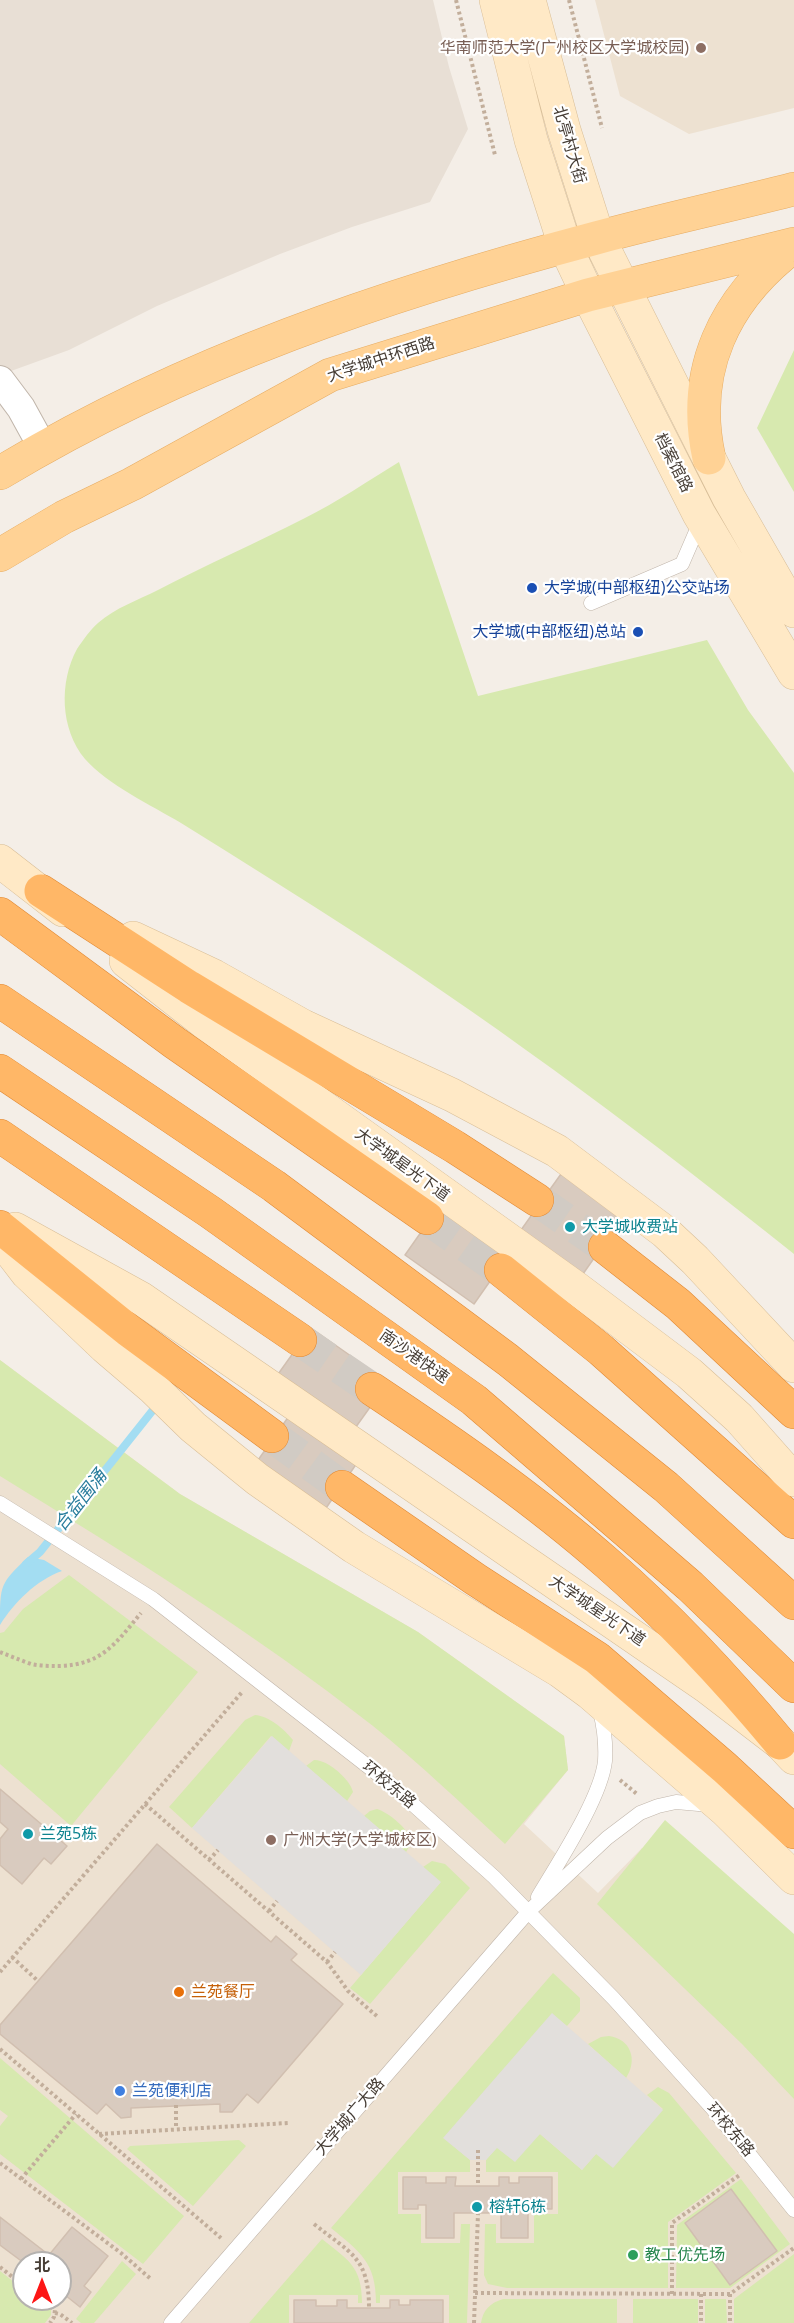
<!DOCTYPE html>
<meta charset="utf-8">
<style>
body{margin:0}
#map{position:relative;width:794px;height:2323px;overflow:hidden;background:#f4eee7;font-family:"Open Sans","Noto Sans SC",sans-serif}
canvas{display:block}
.north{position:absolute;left:12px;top:2251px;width:60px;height:60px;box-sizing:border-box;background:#fff;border:2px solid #b5b2af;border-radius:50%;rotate:0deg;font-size:16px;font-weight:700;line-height:24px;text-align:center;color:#473e36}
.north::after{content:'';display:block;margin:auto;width:21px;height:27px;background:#fd1615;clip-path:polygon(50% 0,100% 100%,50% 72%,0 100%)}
</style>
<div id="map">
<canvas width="794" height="2323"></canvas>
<div class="north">北</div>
</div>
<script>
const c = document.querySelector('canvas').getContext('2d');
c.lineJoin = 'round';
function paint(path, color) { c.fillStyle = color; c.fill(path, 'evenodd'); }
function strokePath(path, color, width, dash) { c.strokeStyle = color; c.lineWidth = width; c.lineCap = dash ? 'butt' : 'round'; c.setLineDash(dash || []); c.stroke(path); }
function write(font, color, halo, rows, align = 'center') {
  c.font = font + ' "Open Sans","Noto Sans SC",sans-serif'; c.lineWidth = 4.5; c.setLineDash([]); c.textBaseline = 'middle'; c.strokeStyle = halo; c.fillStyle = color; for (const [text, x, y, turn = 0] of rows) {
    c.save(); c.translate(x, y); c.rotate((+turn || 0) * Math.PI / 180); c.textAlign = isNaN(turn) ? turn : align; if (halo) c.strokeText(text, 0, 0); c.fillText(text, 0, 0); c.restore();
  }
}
paint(new Path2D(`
 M0,0H433L449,67L468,129L430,202L352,227L280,254L157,306L69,350L0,375Z`), '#e8dfd5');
paint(new Path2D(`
 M595,0H794V108L689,134L620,96Z
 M0,1360L180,1494L418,1632L564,1736L568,1770L524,1824L598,1893L642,1848L794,1982V2323H0ZM24,2263H60V2299H24Z`), '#ede1d1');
paint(new Path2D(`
 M794,350V492L757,428Z
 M399,462L478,696L707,640L748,710L794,773V1254C654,1142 510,1034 360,936C301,898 241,860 181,823C151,805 108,785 85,759C60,729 59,682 77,649C83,640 90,630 98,623C115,608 138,600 158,590C206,565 256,543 305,518C337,502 368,481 399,462Z
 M0,1360L180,1494L418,1632L564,1736L568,1770L505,1844C462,1804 419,1763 373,1726C256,1634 127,1554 0,1476Z
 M69,1575L198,1672L71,1826L0,1764V1633L4,1632L23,1609Z
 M255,1715C269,1716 284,1729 293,1740L289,1751L271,1736L192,1828L169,1807L245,1720Z
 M314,1760C327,1759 351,1780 353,1792L347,1801L306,1766Z
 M377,1809C388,1812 410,1830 412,1842L406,1852L364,1816L370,1811Z
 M665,1820L794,1934V2099L742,2044L597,1904Z
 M432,1861L445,1864L470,1888L370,2004L350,1988L440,1883L423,1867Z
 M553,1973L580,1998V2011L567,2026L552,2014L444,2138L470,2160V2172H398V2214H421V2243H460L461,2224H470L467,2323H449V2295H380V2303H376C376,2262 360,2252 331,2228Z
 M609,2036C631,2039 638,2060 626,2078L588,2044L601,2037Z
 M0,2058L184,2216L143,2264L0,2154V2126L8,2116L0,2110Z
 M658,2087L669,2093L736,2173L668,2222V2288H507L488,2284L484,2275L485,2224H496V2243H534V2214H558V2172H486V2160L497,2147L540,2134L582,2170L596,2154L663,2109L647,2095Z
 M239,2140L246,2146L193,2206L127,2149L130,2146Z
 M741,2179L790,2244L730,2288H676L677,2225Z
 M322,2239C348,2260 362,2266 362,2303H358V2295H289V2323H249Z
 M794,2254V2323H734V2299Z
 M122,2261L136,2274L94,2323H81L76,2319Z
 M0,2271L24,2290V2299H36L51,2310V2315L45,2323H0Z
 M503,2299H617V2323H481C483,2310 490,2303 503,2299Z
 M633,2299H698V2323H633Z
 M705,2299H726L727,2323H705Z`), '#d7e9af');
paint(new Path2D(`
 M272,1736L441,1882L361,1975L192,1828Z
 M552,2013L663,2110L613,2168L596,2154L582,2170L540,2134L515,2162L497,2148L486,2160H470L443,2138Z`), '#e2dfdc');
paint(new Path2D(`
 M28,1557L44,1560L62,1571C36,1580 14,1603 0,1625C0,1584 0,1584 28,1557Z`), '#a3ddf2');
strokePath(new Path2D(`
 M26,1564L40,1552L153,1410`), '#a3ddf2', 8);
const building = new Path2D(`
 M561,1174L623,1217L578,1281L516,1237Z
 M438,1208L507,1257L474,1304L405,1255Z
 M311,1328L388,1382L353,1431L276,1377Z
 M289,1416L357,1463L324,1511L256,1463Z
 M0,1789L67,1846L51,1864L44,1858L22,1884L0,1865V1839L8,1829L0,1822Z
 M157,1844L271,1942L276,1936L297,1954L291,1960L343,2004L258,2103L247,2094L232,2112H220V2104L131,2108V2117L121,2118L106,2104L97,2114L0,2034V2025Z
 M403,2177H426V2183H446V2177H456L455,2186H499V2177H509V2183H519V2177H552V2209H535V2205H528V2238H501V2213H454V2238H426V2205H418V2209H403Z
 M731,2189L777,2251L730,2285L685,2223Z
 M0,2217L49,2255L72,2227L108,2256L84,2286L91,2292L80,2307L60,2291V2263H24L0,2245Z
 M294,2300H316V2306H337V2300H347V2308H390V2300H399V2305H410V2300H443V2323H294Z`);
paint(building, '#d9cbbf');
strokePath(building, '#d1bfb0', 1.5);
strokePath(new Path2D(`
 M537,1200L605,1247
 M427,1218L501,1270
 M300,1340L372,1389
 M272,1436L342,1487`), '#d1cbc4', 33, [33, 16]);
const lane = new Path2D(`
 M591,603L682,564L701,520
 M0,1503L153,1599L388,1782L494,1877L614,1999L713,2109L794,2210
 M538,1897C558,1863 601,1798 605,1761C606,1744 604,1727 600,1711
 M171,2323L529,1911L607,1838L640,1813L658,1806L676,1802L710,1805`);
const street = new Path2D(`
 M0,380L21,408L43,448`);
const secondary = new Path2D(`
 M496,0L531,140L565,246L588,295L699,514L794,673
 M529,0L564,130L598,237L729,498L794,611
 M0,861L63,910
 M133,938L214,976L303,1026L452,1095L557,1151L665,1232L695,1260L794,1366
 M126,961L204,1022L576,1288L689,1373L739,1418L794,1480
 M15,1229L142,1299L707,1687L780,1743L794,1758
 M0,1238L27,1273L105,1347L153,1388L193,1427L257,1479L354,1547L560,1671L590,1693L725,1810L794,1878`);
const primary = new Path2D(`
 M709,458C690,371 724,299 794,246
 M0,473C184,362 389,293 596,238C662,220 728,206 794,189
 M0,555L64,517L132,484L330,375L588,295L794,244`);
const highway = new Path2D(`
 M41,891L189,987L455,1147L537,1200
 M0,914L175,1043L427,1218
 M0,1001L274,1186L508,1360L666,1487L794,1603
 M0,1071L210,1212L474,1400L690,1586L794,1686
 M0,1136L300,1340
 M0,1227L128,1330L272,1436
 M605,1247L678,1304L794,1412
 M501,1270L601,1350L794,1522
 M372,1389C453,1443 534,1499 607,1563C670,1618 727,1679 780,1743
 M342,1487L475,1579L597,1658L725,1768L794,1832`);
strokePath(lane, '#c0b5aa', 15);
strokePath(street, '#c0b5aa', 30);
strokePath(secondary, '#d8be98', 34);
strokePath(primary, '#e6ac63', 34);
strokePath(highway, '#e08935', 34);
strokePath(new Path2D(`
 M456,0L495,155
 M569,0L602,128
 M0,1652C10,1656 20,1660 31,1664C40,1666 50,1666 59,1666C102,1665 116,1643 141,1613
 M620,1780L637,1794
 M145,1804L327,1962L348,1991L379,2018
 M209,1860L218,1850
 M269,1911L277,1901
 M12,1957L38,1981
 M327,1962L335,1952
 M0,1972L243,1691
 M0,2049L221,2238
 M176,2105V2129
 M99,2134L288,2123
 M478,2150V2186
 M0,2163L121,2253L152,2280
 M21,2179L76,2114
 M314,2224C350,2253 369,2257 369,2308
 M0,2267L24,2286
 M475,2293L730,2294L794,2248
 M672,2294V2223L741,2174
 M701,2294V2323
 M730,2294V2323
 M41,2299L55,2310L54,2317L50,2323
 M55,2313L60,2314L72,2323
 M474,2323L478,2213`), '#c2ae9b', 4, [3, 3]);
strokePath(lane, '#fff', 14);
strokePath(street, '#fff', 28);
strokePath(secondary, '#ffe9c6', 33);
strokePath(primary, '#ffd295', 33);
strokePath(highway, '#ffb767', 33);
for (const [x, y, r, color] of [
 [701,48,6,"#8d6e63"],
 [532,588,6,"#1a4fb4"],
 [638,632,6,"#1a4fb4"],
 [570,1227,6,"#0f9aa8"],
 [28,1834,6,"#0f9aa8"],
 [271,1840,6,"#8d6e63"],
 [179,1992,6,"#e8710a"],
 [120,2091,6,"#3f7fe0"],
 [477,2207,6,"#0f9aa8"],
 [633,2255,6,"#2e9e5b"]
]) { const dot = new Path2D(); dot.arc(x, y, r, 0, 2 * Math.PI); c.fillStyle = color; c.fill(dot); strokePath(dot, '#fff', 2); }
write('16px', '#785e54', '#fff', [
 ["华南师范大学(广州校区大学城校园)",689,48],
 ["广州大学(大学城校区)",283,1840,"left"]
], 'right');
write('16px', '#473e36', '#fff', [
 ["北亭村大街",569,145,74],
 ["大学城中环西路",381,360,-18],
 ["档案馆路",673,463,63],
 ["大学城星光下道",402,1165,36],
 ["南沙港快速",414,1357,35],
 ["大学城星光下道",597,1611,34],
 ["环校东路",389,1785,40],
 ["大学城广大路",350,2117,-49],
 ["环校东路",730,2130,50]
]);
write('16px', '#164399', '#fff', [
 ["大学城(中部枢纽)公交站场",544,588],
 ["大学城(中部枢纽)总站",626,632,"right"]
], 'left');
write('16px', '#0d838f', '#fff', [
 ["大学城收费站",582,1227],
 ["兰苑5栋",40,1834],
 ["榕轩6栋",489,2207]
], 'left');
write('16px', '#c56008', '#fff', [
 ["兰苑餐厅",191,1992]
], 'left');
write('16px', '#366cbe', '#fff', [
 ["兰苑便利店",132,2091]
], 'left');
write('16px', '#27864d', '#fff', [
 ["教工优先场",645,2255]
], 'left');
write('italic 18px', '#297d9d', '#fff', [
 ["合益围涌",81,1501,-52]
]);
</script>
